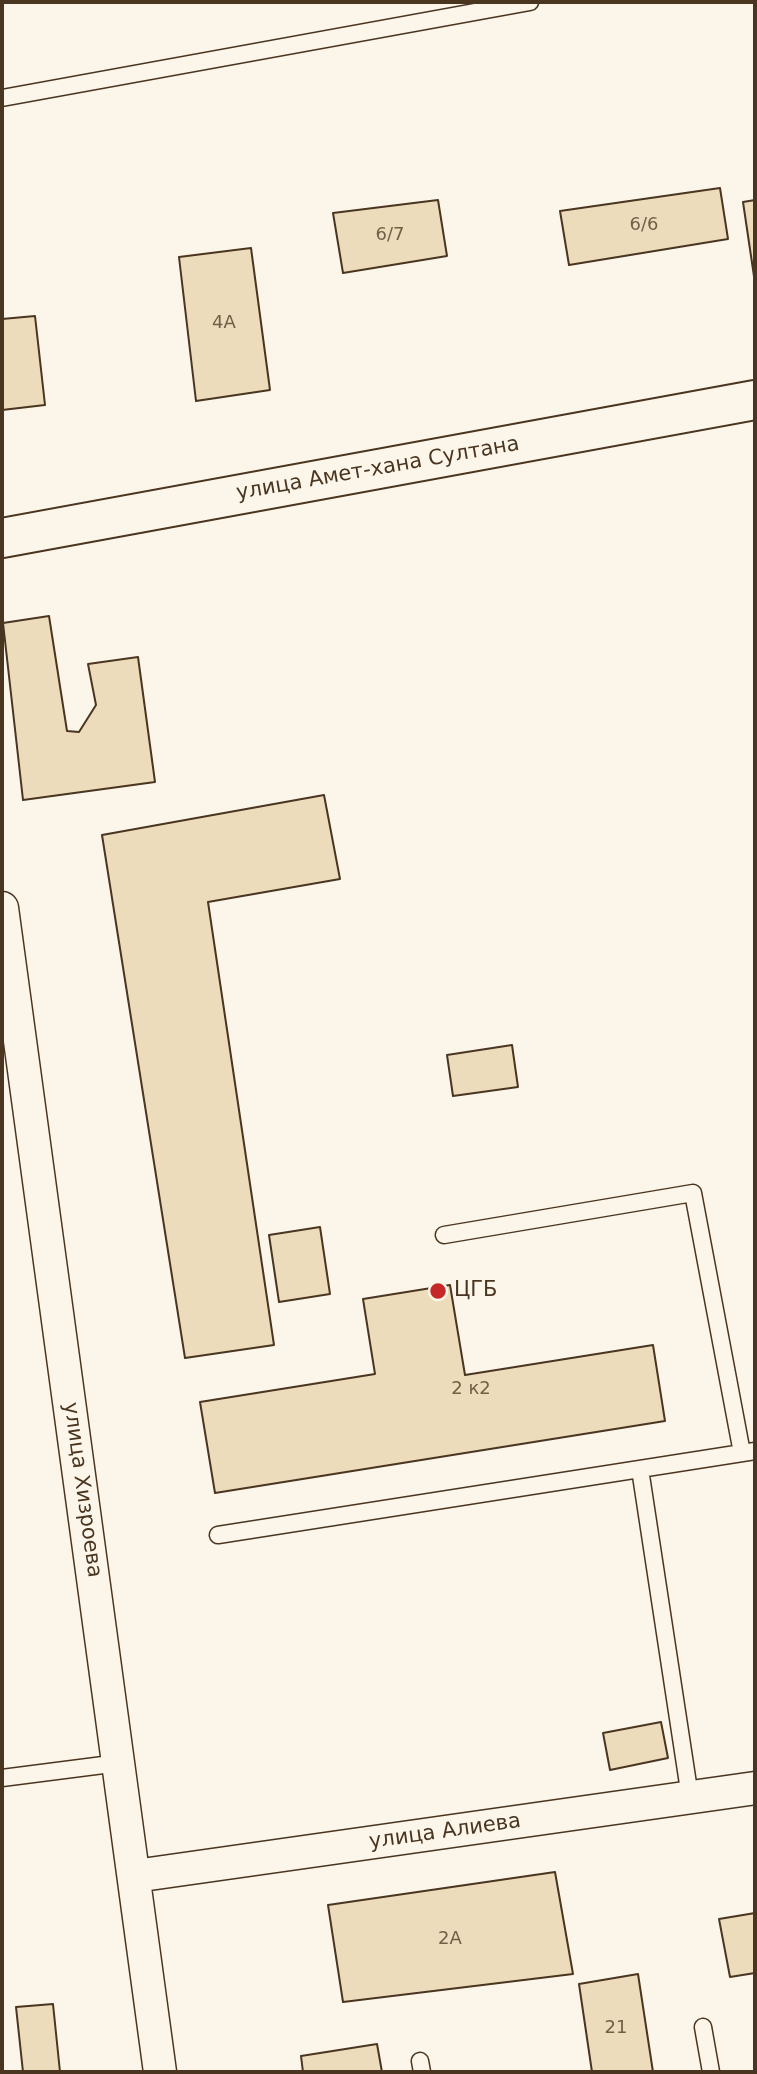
<!DOCTYPE html>
<meta charset="utf-8">
<style>
body{margin:0}
#map{position:relative;width:757px;height:2074px;overflow:hidden;background:#fbf6e9;font-family:"DejaVu Sans",sans-serif}
canvas{display:block}
.frame{position:absolute;inset:0;border:4px solid #4a3520;pointer-events:none}
</style>
<div id="map">
<canvas width="757" height="2074"></canvas>
<div class="frame"></div>
</div>
<script>
const c = document.querySelector('canvas').getContext('2d');
c.lineJoin = 'round';
function paint(path, color) { c.fillStyle = color; c.fill(path, 'evenodd'); }
function strokePath(path, color, width, dash) { c.strokeStyle = color; c.lineWidth = width; c.lineCap = dash ? 'butt' : 'round'; c.setLineDash(dash || []); c.stroke(path); }
function write(font, color, halo, rows, align = 'center') {
  c.font = font + ' "DejaVu Sans",sans-serif'; c.lineWidth = 5; c.setLineDash([]); c.textBaseline = 'middle'; c.strokeStyle = halo; c.fillStyle = color; for (const [text, x, y, turn = 0] of rows) {
    c.save(); c.translate(x, y); c.rotate((+turn || 0) * Math.PI / 180); c.textAlign = isNaN(turn) ? turn : align; if (halo) c.strokeText(text, 0, 0); c.fillText(text, 0, 0); c.restore();
  }
}
const building = new Path2D(`
 M720,188L728,239L569,265L560,211Z
 M438,200L447,256L343,273L333,213Z
 M755,200V283L743,202Z
 M251,248L270,390L196,401L179,257Z
 M35,316L45,405L2,410V319Z
 M49,616L67,731L79,732L96,705L88,664L138,657L155,782L23,800L3,623Z
 M324,795L340,879L208,902L274,1345L185,1358L102,835Z
 M512,1045L518,1087L453,1096L447,1055Z
 M320,1227L330,1294L279,1302L269,1235Z
 M450,1285L465,1375L653,1345L665,1421L215,1493L200,1402L375,1374L363,1299Z
 M661,1722L668,1758L610,1770L603,1733Z
 M555,1872L573,1974L343,2002L328,1905Z
 M755,1913V1973L730,1977L719,1919Z
 M638,1974L653,2072H592L579,1984Z
 M53,2004L60,2072H23L16,2007Z
 M377,2044L382,2072H303L301,2056Z`);
paint(building, '#ecdcbc');
strokePath(building, '#4a3520', 2);
const lane = new Path2D(`
 M2,98L530,2
 M444,1235L693,1193L742,1453
 M640,1469L690,1797
 M218,1535L755,1451
 M2,1778L119,1763
 M703,2027L711,2072
 M420,2061L422,2072`);
const street = new Path2D(`
 M2,908L160,2072
 M135,1876L755,1788`);
const primary = new Path2D(`
 M2,538L755,400`);
strokePath(lane, '#4a3520', 19);
strokePath(street, '#4a3520', 35);
strokePath(primary, '#4a3520', 42);
strokePath(lane, '#fbf6e9', 16);
strokePath(street, '#fbf6e9', 32);
strokePath(primary, '#fbf6e9', 38);
for (const [x, y, r, color] of [
 [438,1291,9,"#c62828"]
]) { const dot = new Path2D(); dot.arc(x, y, r, 0, 2 * Math.PI); c.fillStyle = color; c.fill(dot); strokePath(dot, '#fbf6e9', 2.5); }
write('18px', '#725f47', null, [
 ["6/6",644,225],
 ["6/7",390,235],
 ["4А",224,323],
 ["2 к2",471,1389],
 ["2А",450,1939],
 ["21",616,2028]
]);
write('21px', '#4a3520', '#fbf6e9', [
 ["улица Амет-хана Султана",378,469,-10],
 ["улица Хизроева",82,1490,82],
 ["улица Алиева",445,1832,-8]
]);
write('21px', '#4a3520', '#fbf6e9', [
 ["ЦГБ",454,1291]
], 'left');
</script>
